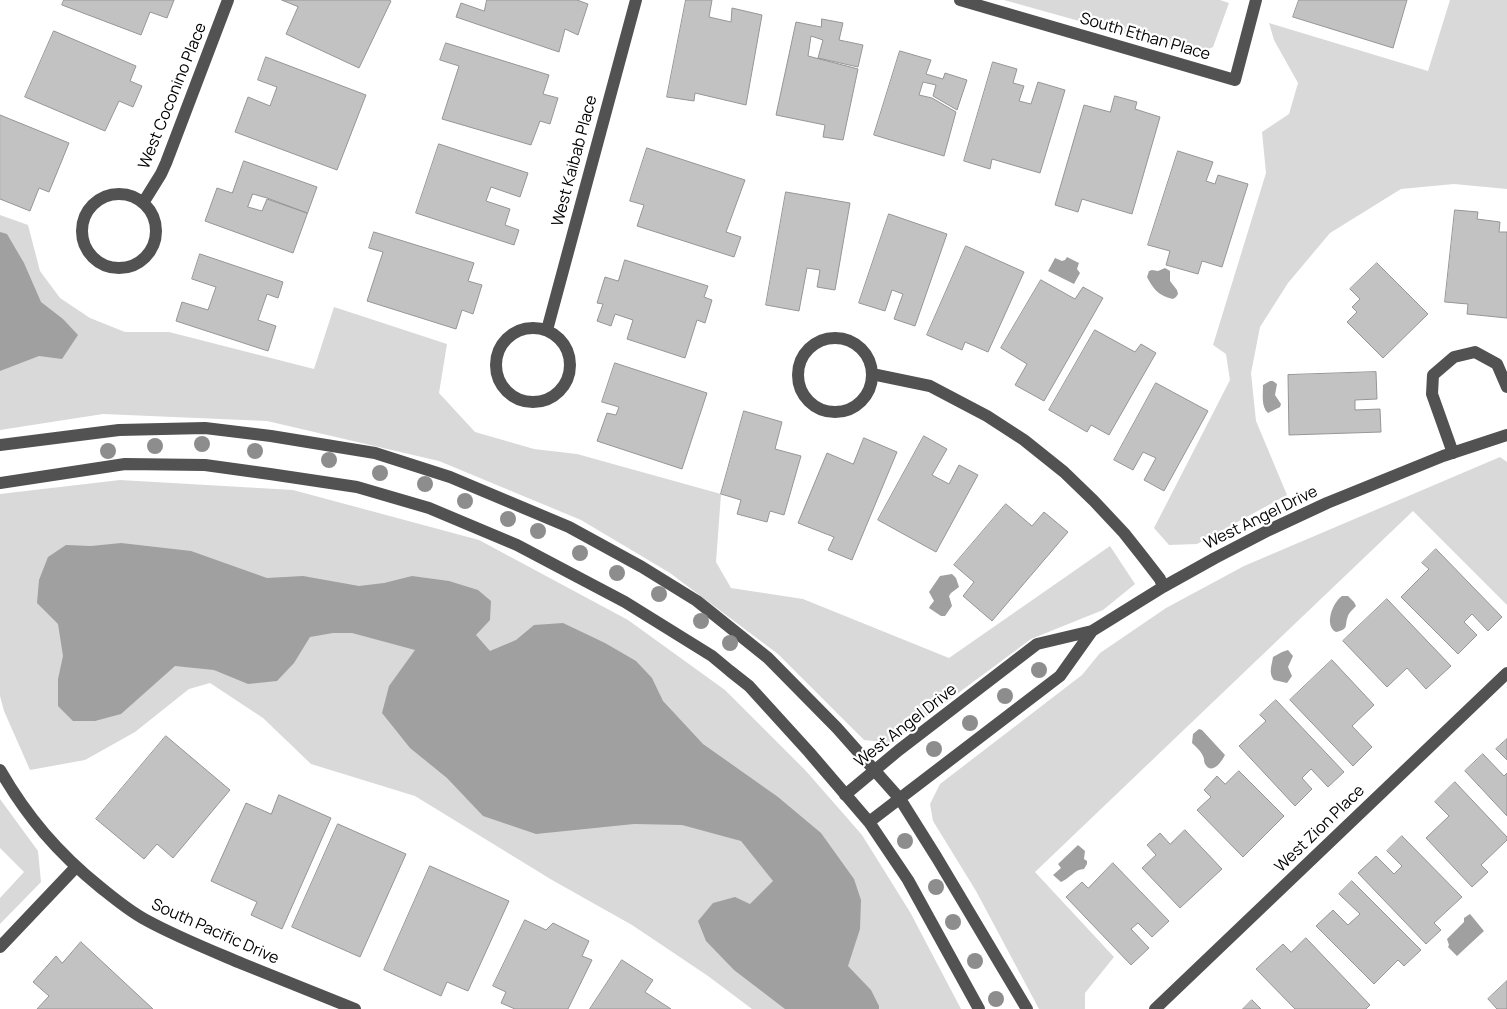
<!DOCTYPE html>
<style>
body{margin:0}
canvas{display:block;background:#fff}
</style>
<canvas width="1507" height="1009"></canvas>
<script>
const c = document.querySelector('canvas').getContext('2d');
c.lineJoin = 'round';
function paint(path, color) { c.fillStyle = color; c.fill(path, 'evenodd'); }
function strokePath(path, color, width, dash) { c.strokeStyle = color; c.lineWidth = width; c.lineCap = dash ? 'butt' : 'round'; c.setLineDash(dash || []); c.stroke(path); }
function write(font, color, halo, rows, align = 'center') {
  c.font = font + ' Manrope,sans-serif'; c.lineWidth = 4.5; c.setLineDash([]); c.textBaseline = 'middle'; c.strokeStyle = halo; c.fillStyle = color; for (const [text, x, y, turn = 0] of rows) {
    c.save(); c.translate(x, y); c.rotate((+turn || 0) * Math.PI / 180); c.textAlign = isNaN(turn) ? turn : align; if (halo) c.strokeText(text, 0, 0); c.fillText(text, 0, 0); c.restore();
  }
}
paint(new Path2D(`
 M1004,0H1220L1229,3L1213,47L1197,54Z
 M1450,0H1507V189L1454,184L1401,189L1330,233L1288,283L1260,327L1251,373L1256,421L1287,495L1197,544L1169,545L1154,528L1230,380L1226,354L1213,345L1266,173L1262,132L1289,114L1298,83L1274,40L1269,23L1428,71Z
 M0,215L28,225L40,271L60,298L90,318L125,332H169L314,369L334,307L447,344L439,393L475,432L534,449L577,454L721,494L716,562L731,588L803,599L949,658L1110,546L1135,584L1103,610L1031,639L891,743L864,740L778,654L670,573L581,520L439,461L267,421L103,414L0,430Z
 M1500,457L1507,462V605L1413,511L1035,872L1114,957L1085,993V1009H1039L976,891L933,821L930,804L940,784L1082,675L1100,653L1166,608L1244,566Z
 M120,480L293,490L479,540L628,620L725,690L806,771L862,835L910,912L961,1009H752L708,976L632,925L552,880L415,796L311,764L263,718L210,683L189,689L135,732L85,760L30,770L4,711L0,696V494Z
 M0,799L38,851L41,882L0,924V898L24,872L0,848Z`), '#d9d9d9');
paint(new Path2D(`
 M0,232L7,234L24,263L41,302L63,319L78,335L62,359L39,356L0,371Z
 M1067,257L1079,263L1077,269L1080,273L1074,284L1048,271L1055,258L1062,261L1065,260Z
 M1165,268L1170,271V281L1177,290L1178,294L1176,297L1173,299C1159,296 1153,289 1147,277L1149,271L1152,270L1158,271Z
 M1270,381H1273L1277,384L1275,395L1281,404L1280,407L1268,413C1261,407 1263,394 1263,385Z
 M121,543L191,551L267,578L303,576L359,586L384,583L412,576L449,581L478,590L491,601L490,620L476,635L490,651L516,640L534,625L563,623L605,643L636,661L652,678L663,701L703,744L778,797L821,833L854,879L861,900L860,929L848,966L871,990L879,1006V1009H785L734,970L706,941L698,921L713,903L735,897L750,904L773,881L741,841L682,825L634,824L536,834L483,816L447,778L410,748L382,713L389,686L415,650L352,633H333L310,637L294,663L277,681L248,684L214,670L175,666L121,714L95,721H73L58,706V679L63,656L58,624L37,603L39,580L48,557L66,545L91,546Z
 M952,574L956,578L959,587L951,593L949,596L952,606L945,616H941L929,608L930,606L934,601L929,592L940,576Z
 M1342,596H1348L1354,602L1356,606C1353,609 1349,613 1348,616C1344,625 1350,629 1336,632C1324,626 1332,603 1342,596Z
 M1288,650L1293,656L1288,667L1292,676L1287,683L1274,680C1268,673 1272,665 1273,657L1282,652Z
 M1199,729L1202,730L1225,755C1222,761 1212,776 1205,764C1203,759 1205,761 1203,756C1201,751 1196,747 1192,743L1193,734Z
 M1078,845L1085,851L1084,859L1087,861V864L1084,869C1075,869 1069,879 1061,882L1053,875L1061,868L1058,864Z
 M1470,914L1484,931L1457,956L1448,947L1449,945L1447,939L1464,922V918Z`), '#a0a0a0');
const building = new Path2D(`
 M64,0H174L167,18L150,12L141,35L62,5Z
 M282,0H389L391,1L359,68L286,34L298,7Z
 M487,0H577L588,4L578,35L565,29L559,52L456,17L461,3L484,11Z
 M686,0H712L709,17L731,22L732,8L762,15L746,105L695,93L694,101L667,97Z
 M1299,0H1407L1393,48L1293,17Z
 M822,19L843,23L839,40L863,45L858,67L818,58L823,40L811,36L808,56L858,69L843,140L823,137L825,125L776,115L796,22L821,27Z
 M54,31L136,66L130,81L142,86L133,107L119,101L105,131L25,97Z
 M446,43L549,75L543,94L558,98L550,124L540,121L531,145L442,119L459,66L440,60Z
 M900,51L931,60L926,74L943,79L945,73L967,80L957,110L933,96L936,85L923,82L919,95L932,98L956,112L944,156L874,135Z
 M266,57L366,95L337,170L235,132L248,97L270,106L277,87L258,80Z
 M993,62L1017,69L1013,83L1024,86L1019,101L1031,104L1038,82L1065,90L1040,173L992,159L990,169L964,161Z
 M1115,96L1137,102L1135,109L1160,117L1132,214L1082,199L1078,212L1055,205L1084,105L1110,112Z
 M0,115L69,143L49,192L39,188L30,211L0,199Z
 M439,144L528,173L520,197L491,187L486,201L510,209L505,225L519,230L514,245L416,213Z
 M647,148L745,180L726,232L741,237L734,257L637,226L644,205L630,201Z
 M1178,151L1213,162L1206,181L1215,184L1218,175L1248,184L1222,267L1202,261L1198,274L1166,265L1170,251L1148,245Z
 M244,161L317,187L293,253L205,221L217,188L232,193ZM253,194L267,198L307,213L267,199L262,211L248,207Z
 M786,192L850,203L835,290L817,287L820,270L807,268L799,311L766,305Z
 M1455,210L1478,212L1477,219L1500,222L1499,232H1507V318L1467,314L1468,304L1445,302Z
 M889,214L947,234L915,326L894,319L903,294L892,290L885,311L859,303Z
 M374,232L474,263L468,281L482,285L473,314L462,310L456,329L367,301L383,252L369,248Z
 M966,246L1024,272L988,352L965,342L962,350L927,335Z
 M200,254L283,282L278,298L267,294L258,320L276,326L268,351L176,321L182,302L208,310L216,287L192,279Z
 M625,260L708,286L704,297L712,300L705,323L697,320L685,358L627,339L633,320L615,314L611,326L597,321L603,304L597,303L605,277L618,281Z
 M1377,263L1428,314L1383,358L1347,322L1357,312L1352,307L1360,299L1350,289Z
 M1041,280L1075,299L1083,287L1103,298L1044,401L1015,385L1027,364L1001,348Z
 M1095,330L1135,352L1141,344L1156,353L1109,435L1091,425L1087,432L1049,410Z
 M615,363L707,393L682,469L597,441L607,413L616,415L619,407L602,402Z
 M1376,372L1377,399L1355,400V410L1380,409L1381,432L1289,435L1288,375Z
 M1156,383L1208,411L1164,491L1144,480L1156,458L1143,452L1133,470L1114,460Z
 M744,411L782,422L775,449L801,456L784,515L770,511L767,522L737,514L741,500L721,494Z
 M924,436L947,449L932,475L949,484L959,465L978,475L936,552L878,520Z
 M864,438L897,452L852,560L828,550L834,537L798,523L827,453L853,464Z
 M1006,504L1032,526L1044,512L1068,532L992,621L963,596L974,582L954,565Z
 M1436,549L1502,617L1488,631L1472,614L1464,622L1477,635L1458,654L1401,597L1429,569L1422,563Z
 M1387,599L1451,666L1426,689L1407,668L1387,687L1343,641Z
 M1332,660L1374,705L1352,726L1372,747L1353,766L1290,700Z
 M1276,700L1344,772L1328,787L1311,769L1302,778L1312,789L1295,806L1239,746L1266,721L1260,715Z
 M166,736L230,790L173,858L157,844L144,859L96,819Z
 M1507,739V760L1496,749Z
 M1483,754L1504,776L1507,773V816L1465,771Z
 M1239,771L1284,816L1243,857L1197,810L1211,797L1204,790L1217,776L1225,784Z
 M1455,782L1507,837V840L1481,865L1488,872L1472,887L1426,838L1449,816L1435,802Z
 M279,795L331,818L282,929L251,915L257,902L211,881L246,803L271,814Z
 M338,824L406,854L360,957L292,927Z
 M1185,830L1222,869L1180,908L1142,868L1156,855L1147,845L1160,833L1170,844Z
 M1402,836L1462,897L1434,923L1441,930L1426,944L1358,873L1376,856L1394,874L1402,866L1387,851Z
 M1113,863L1169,921L1152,937L1138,923L1131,929L1149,948L1131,965L1066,897L1082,882L1088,888Z
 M430,866L509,901L468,991L447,982L441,996L384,970Z
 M1352,881L1421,950L1404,966L1398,960L1374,984L1316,926L1333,910L1348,925L1360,914L1339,894Z
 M525,920L546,930L553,923L589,941L582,956L592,960L568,1009H515L501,1003L506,992L493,986Z
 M1306,938L1370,1005L1366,1009H1295L1256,969L1283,944L1291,952Z
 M81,942L153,1009H37L49,996L33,982L56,956L62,963Z
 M622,960L653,980L645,992L671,1009H590Z
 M1507,981V1009H1497L1488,999Z
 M1252,1000L1261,1009H1243Z`);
paint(building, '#c2c2c2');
strokePath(building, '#969696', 1);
strokePath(new Path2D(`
 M960,0L1235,80L1256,0
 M82 231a37 37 0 1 1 74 0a37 37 0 1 1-74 0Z
 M143,203L161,174L166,163L228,0
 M496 365a37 37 0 1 1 74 0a37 37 0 1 1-74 0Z
 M547,330L636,0
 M798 375a37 37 0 1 1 74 0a37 37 0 1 1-74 0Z
 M872,374L930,386L987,416L1024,440L1064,472L1094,501L1124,533L1143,557L1160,579L1163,587
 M0,445L119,430L205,428L271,436L375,453L450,477L569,527L642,567L697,601L768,658L837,728L900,799L937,858L1027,1009
 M1453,453L1432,394L1433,375L1454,357L1475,352L1497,364L1507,387
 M0,483L125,464L205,465L270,474L357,487L429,508L517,545L625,602L712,656L730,671L749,686L809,752L869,822L908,880L979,1009
 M0,770C27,817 58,853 100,887C115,899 129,911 146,920C177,937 210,950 243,964C280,979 318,994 355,1009
 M845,795L899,750L1037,644L1092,631L1163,587L1215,558L1269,530L1327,503L1443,456L1507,435
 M869,822L1060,676L1092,631
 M0,947L76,867
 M1155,1009L1507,673`), '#525252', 12);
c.fillStyle = '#8d8d8d';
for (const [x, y] of [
 [202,444],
 [155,446],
 [108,451],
 [255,451],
 [329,460],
 [380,473],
 [425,484],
 [465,501],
 [508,519],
 [538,531],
 [580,553],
 [617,573],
 [659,594],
 [701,621],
 [730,643],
 [1039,670],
 [1005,696],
 [970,723],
 [934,749],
 [905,841],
 [936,887],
 [953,922],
 [975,961],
 [996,999]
]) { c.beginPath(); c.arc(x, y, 8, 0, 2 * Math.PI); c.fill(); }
write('16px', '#000', '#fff', [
 ["South Ethan Place",1145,37,16],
 ["West Coconino Place",173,96,-68],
 ["West Kaibab Place",575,161,-75],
 ["West Angel Drive",1261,518,-26],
 ["West Angel Drive",906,726,-38],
 ["West Zion Place",1320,829,-44],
 ["South Pacific Drive",215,932,24]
]);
</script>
